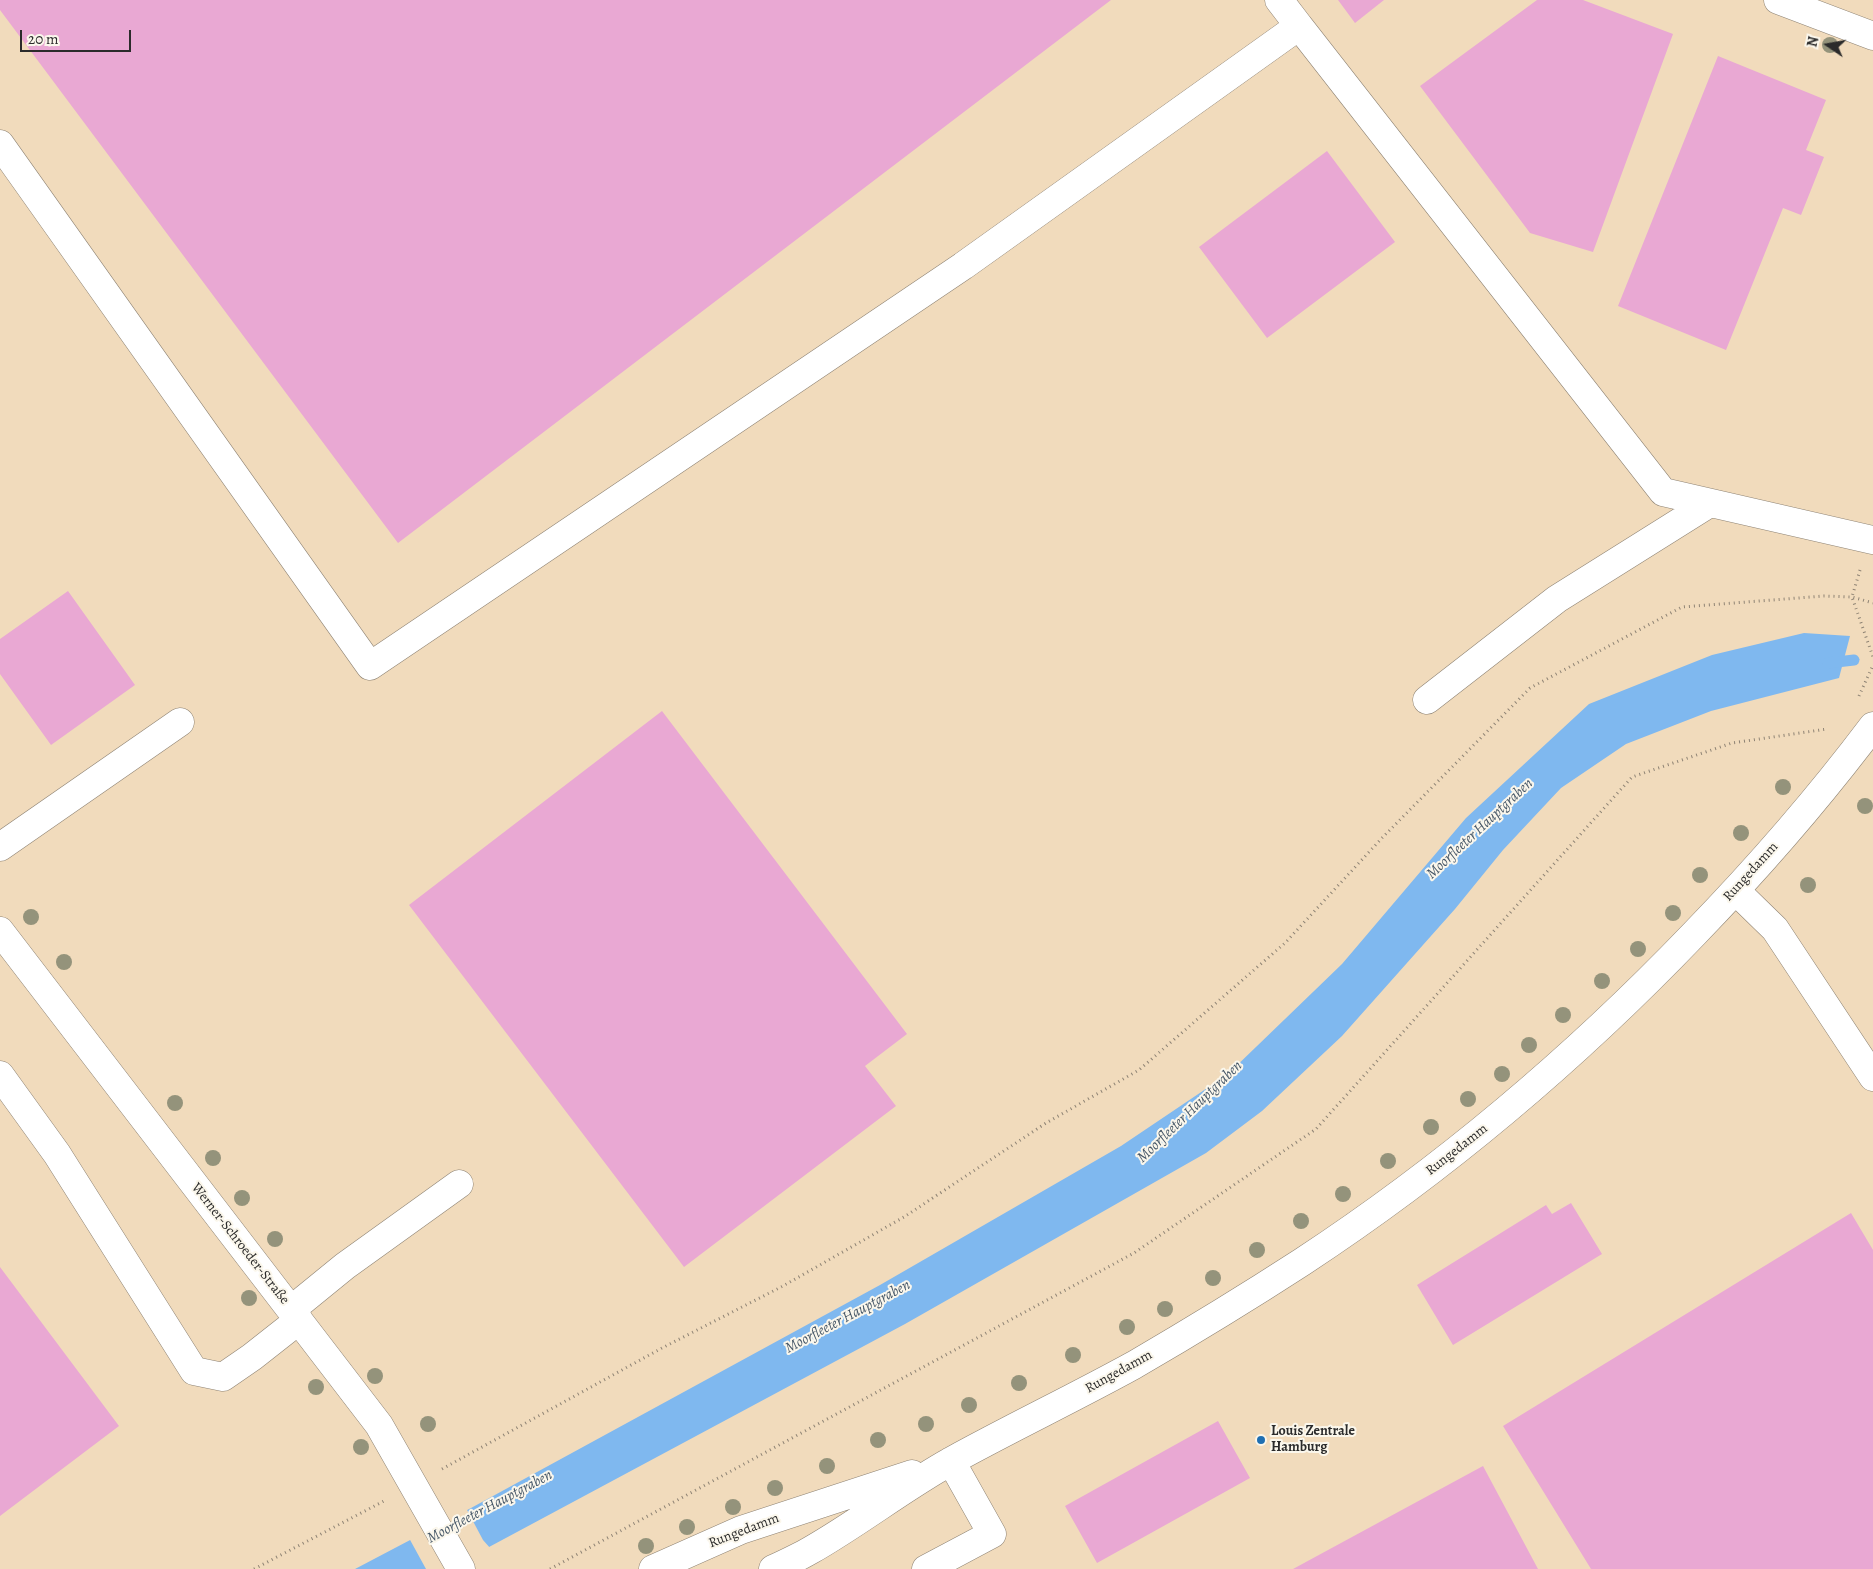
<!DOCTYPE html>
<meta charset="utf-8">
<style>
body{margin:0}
#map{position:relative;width:1873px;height:1569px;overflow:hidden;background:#f1dbbc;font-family:Alegreya,serif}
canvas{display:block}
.north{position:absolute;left:1803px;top:20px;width:50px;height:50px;-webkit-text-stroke:4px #fbf7ec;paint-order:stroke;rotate:282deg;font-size:14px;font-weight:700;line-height:20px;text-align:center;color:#2b2b2b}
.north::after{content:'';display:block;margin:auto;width:18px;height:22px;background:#2b2b2b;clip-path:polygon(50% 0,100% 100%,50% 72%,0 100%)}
.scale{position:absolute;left:20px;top:30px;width:111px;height:22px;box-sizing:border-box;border:2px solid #2b2b2b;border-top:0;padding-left:6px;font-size:15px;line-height:18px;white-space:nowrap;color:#2b2b2b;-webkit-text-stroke:4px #fbf7ec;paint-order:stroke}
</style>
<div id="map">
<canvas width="1873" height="1569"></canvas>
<div class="north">N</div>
<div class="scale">20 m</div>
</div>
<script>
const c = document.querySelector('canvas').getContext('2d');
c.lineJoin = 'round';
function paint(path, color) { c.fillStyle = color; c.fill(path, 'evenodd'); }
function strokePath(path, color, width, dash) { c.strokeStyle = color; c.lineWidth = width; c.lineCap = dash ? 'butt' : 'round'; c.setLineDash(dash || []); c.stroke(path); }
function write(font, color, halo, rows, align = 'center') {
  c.font = font + ' Alegreya,serif'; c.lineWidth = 4; c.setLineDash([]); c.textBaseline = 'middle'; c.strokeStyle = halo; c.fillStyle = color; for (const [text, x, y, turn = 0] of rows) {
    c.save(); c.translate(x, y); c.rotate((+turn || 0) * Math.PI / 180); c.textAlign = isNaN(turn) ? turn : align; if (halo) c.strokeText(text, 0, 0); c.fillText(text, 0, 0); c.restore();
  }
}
paint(new Path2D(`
 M1804,633L1850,636L1839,678L1711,711L1626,744L1561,788L1503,850L1455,909L1342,1036L1262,1111L1206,1153L905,1324L448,1569H355L471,1508L880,1285L1121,1146L1228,1074L1342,964L1466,818L1589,704L1712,655Z`), '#7fb8ef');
paint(new Path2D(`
 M466,1508L483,1540L491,1549L453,1569H426L409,1538Z`), '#f1dbbc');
strokePath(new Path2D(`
 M1828,663L1854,660`), '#7fb8ef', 11);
paint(new Path2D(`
 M0,0H1111L398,543L0,10Z
 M1338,0H1384L1355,23Z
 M1537,0H1583L1673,34L1593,252L1530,233L1420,86Z
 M1718,56L1826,100L1806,150L1824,157L1801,215L1783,208L1726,350L1618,306Z
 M1327,151L1395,242L1267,338L1199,247Z
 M68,591L135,685L51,745L0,674V639Z
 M662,711L907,1034L865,1066L896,1106L684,1267L409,905Z
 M1571,1203L1602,1254L1453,1345L1417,1285L1546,1205L1552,1214Z
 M1851,1213L1873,1250V1569H1591L1503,1426Z
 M0,1267L119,1426L0,1516Z
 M1218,1421L1250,1478L1097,1563L1065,1506Z
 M1483,1466L1538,1569H1293Z`), '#e9a8d3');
const minor = new Path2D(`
 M1279,0L1299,26
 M1778,0L1873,36
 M0,144L370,666L963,266L1299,26L1663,492L1873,540
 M1427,700L1557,599L1710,503
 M0,847L180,722
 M1736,891L1775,929L1873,1077
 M0,931L379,1425L461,1569
 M0,1075L57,1154L194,1371L223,1377L252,1357L299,1320
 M291,1310L345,1266L459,1184
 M653,1569L741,1530L912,1474
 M773,1569C786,1563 799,1557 811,1550C860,1522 904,1487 953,1460C1013,1427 1074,1398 1134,1365C1189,1333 1248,1297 1302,1262C1445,1168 1576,1057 1694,934C1758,868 1818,799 1873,726
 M926,1569L992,1534L951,1461`);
strokePath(minor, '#8e8374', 29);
strokePath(new Path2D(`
 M1860,570L1852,597L1873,657
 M1859,696L1873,665
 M442,1469L662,1348L783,1286L904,1217L1046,1123L1139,1070L1285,943L1382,838L1530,688L1682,607L1824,596L1852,597L1873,603
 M254,1569L384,1501
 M550,1569L1134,1253L1316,1129L1632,777L1732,743L1827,729`), '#8e8374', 3, [1, 4]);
strokePath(minor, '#fff', 28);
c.fillStyle = '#94937b';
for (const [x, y] of [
 [1830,45],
 [1783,787],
 [1865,806],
 [1741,833],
 [1700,875],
 [1808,885],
 [1673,913],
 [31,917],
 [1638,949],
 [64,962],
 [1602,981],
 [1563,1015],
 [1529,1045],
 [1502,1074],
 [1468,1099],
 [175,1103],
 [1431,1127],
 [213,1158],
 [1388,1161],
 [1343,1194],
 [242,1198],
 [1301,1221],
 [275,1239],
 [1257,1250],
 [1213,1278],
 [249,1298],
 [1165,1309],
 [1127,1327],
 [1073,1355],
 [375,1376],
 [1019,1383],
 [316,1387],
 [969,1405],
 [428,1424],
 [926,1424],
 [878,1440],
 [361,1447],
 [827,1466],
 [775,1488],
 [733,1507],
 [687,1527],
 [646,1546]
]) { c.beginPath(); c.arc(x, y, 8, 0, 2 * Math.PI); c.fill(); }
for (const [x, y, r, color] of [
 [1261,1440,5,"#1f6fb2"]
]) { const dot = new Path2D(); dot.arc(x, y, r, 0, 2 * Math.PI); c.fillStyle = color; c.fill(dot); strokePath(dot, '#fbf7ec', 2); }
write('14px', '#2b2b2b', '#fbf7ec', [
 ["Rungedamm",1751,872,-48],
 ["Rungedamm",1457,1150,-38],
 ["Werner-Schroeder-Straße",240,1244,52],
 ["Rungedamm",1119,1372,-29],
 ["Rungedamm",744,1531,-21]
]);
write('bold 14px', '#2b2b2b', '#fbf7ec', [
 ["Louis Zentrale",1271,1432],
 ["Hamburg",1271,1448]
], 'left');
write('italic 15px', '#456', '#fbf7ec', [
 ["Moorfleeter Hauptgraben",1480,829,-43],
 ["Moorfleeter Hauptgraben",1190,1112,-44],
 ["Moorfleeter Hauptgraben",848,1317,-28],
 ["Moorfleeter Hauptgraben",490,1507,-28]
]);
</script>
